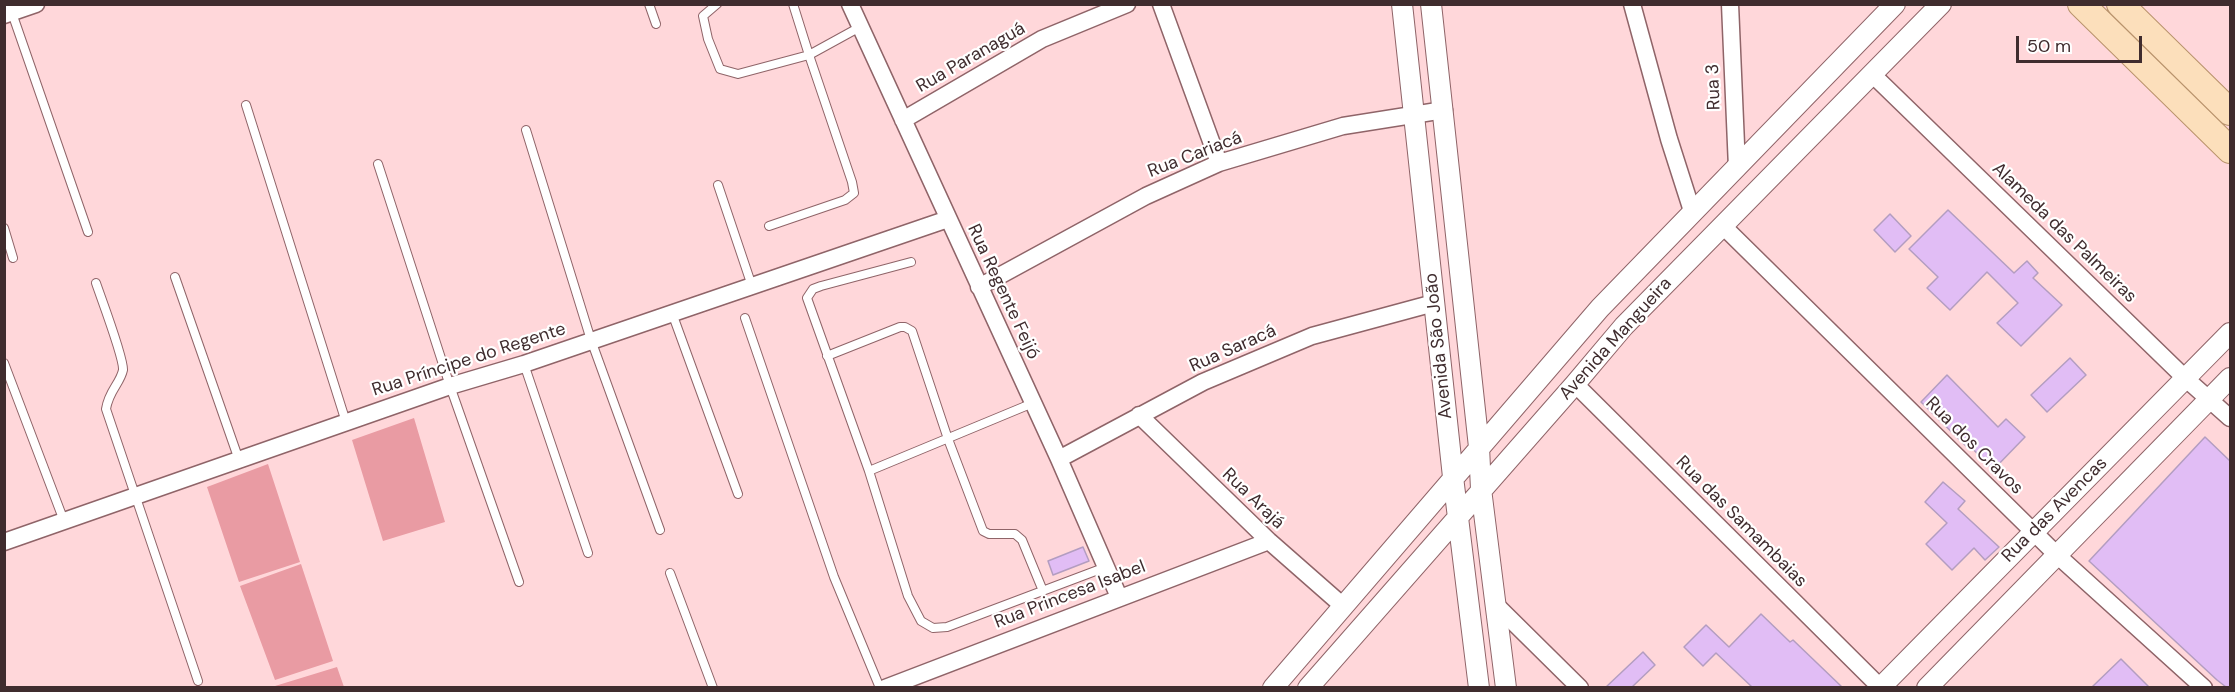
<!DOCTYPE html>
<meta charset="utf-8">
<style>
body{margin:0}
#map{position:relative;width:2235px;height:692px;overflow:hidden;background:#ffd7da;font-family:"DM Sans",sans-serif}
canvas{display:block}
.frame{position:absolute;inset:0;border:6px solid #3f2c2e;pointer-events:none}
.scale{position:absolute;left:2016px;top:36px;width:126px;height:27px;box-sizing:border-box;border:3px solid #3f2c2e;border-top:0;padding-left:8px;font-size:18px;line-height:21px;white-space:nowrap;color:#3f2c2e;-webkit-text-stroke:4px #fff;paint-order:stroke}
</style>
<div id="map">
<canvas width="2235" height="692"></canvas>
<div class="frame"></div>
<div class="scale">50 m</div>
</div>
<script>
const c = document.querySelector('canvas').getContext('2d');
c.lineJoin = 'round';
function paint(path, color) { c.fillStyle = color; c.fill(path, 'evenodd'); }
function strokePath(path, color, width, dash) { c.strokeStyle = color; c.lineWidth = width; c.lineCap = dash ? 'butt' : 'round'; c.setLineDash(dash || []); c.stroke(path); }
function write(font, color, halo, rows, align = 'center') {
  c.font = font + ' "DM Sans",sans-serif'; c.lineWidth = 4.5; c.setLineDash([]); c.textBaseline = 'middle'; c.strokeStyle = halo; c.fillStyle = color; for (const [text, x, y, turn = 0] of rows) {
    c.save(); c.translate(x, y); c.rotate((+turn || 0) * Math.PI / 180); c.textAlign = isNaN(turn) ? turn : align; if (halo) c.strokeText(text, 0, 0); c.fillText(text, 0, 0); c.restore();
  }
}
paint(new Path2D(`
 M414,418L445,522L383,541L352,440Z
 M268,464L300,562L239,582L207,487Z
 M301,564L333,661L275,680L240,586Z
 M337,667L344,687L275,686Z`), '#e99ba3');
const building = new Path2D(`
 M1948,210L2014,273L2027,261L2038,273L2033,278L2062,305L2021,346L1997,323L2018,303L1987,272L1950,310L1927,288L1938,277L1909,249Z
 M1890,214L1911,236L1895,252L1874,230Z
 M2070,358L2086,375L2047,412L2031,395Z
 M1947,375L1998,427L2006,419L2025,437L1993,470L1970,446L1968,448L1921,402Z
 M2205,437L2230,461V687H2226L2217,680L2089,561Z
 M1943,482L1965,501L1958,509L1999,547L1985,560L1974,548L1952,570L1926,544L1947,523L1925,502Z
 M1083,547L1089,561L1053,575L1048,561Z
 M1761,614L1790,642L1793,640L1842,687H1752L1716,653L1703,666L1684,647L1706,625L1729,647Z
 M1643,652L1655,665L1632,687H1606Z
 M2121,659L2149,687H2092Z`);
paint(building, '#e1bdf5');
strokePath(building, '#b39dc0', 1.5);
const service = new Path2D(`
 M649,4L656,24
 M717,4L703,16L708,39L720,69L738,74L809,55L793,4
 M12,13L88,232
 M246,105L346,422
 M526,130L591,340L660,530
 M378,164L450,386L519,582
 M718,185L752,286
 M769,226L845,200L854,193L852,182L809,55L860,27
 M4,228L13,258
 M911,262L821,286L813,289L807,298L869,471L908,596L921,621L933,628L947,627L1106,567
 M175,277L239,460
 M96,283C101,298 124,358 123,370C120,384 109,390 106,409L198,681
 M672,313L738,494
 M745,318L834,577L880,688
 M827,356L900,327H905L912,331L948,439L983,531L989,534H1015L1022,540L1043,591
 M4,363L64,521
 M524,364L588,553
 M869,471L1033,403
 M670,573L713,688`);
const minor = new Path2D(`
 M850,4L1059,459L1119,597
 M1161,4L1219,163
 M1632,4L1669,139L1693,214
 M1730,4L1737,168
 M4,15L36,4
 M1872,74L2185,378L2230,418
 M903,120L1042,39L1127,4
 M1723,226L2057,555L2204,688
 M979,287L1146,196L1219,163L1343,126L1444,110
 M1575,384L1880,687
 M1139,415L1269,541L1343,606
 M1059,459L1203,382L1312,336L1434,303
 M4,542L450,386L524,364L948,219
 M1496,605L1580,688
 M885,688L1269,541`);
const tertiary = new Path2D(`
 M1402,4L1453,477L1479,688
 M1431,4L1479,447L1481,489L1506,688
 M1273,688L1600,308L1895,4
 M1308,688L1575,384L1624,326L1941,4
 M1880,688L2230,333
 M1927,688L2230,378`);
const primary = new Path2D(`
 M2081,4L2230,150
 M2120,4L2230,112`);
strokePath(service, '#8f6468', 10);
strokePath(minor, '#8f6468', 19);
strokePath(tertiary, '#8f6468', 22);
strokePath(primary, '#b9936c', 28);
strokePath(service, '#fff', 8);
strokePath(minor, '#fff', 16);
strokePath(tertiary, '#fff', 20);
strokePath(primary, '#fcdfbb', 26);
write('18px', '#3f2c2e', '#fff', [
 ["Rua Paranaguá",971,58,-30],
 ["Rua 3",1714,87,-92],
 ["Rua Cariacá",1195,155,-21],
 ["Alameda das Palmeiras",2064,233,44],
 ["Rua Regente Feijó",1003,292,65],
 ["Avenida Mangueira",1616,339,-48],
 ["Avenida São João",1439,346,-96],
 ["Rua Saracá",1233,349,-24],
 ["Rua Príncipe do Regente",469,360,-18],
 ["Rua dos Cravos",1974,446,45],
 ["Rua Arajá",1253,499,44],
 ["Rua das Avencas",2055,510,-45],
 ["Rua das Samambaias",1741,522,45],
 ["Rua Princesa Isabel",1070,595,-21]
]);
</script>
